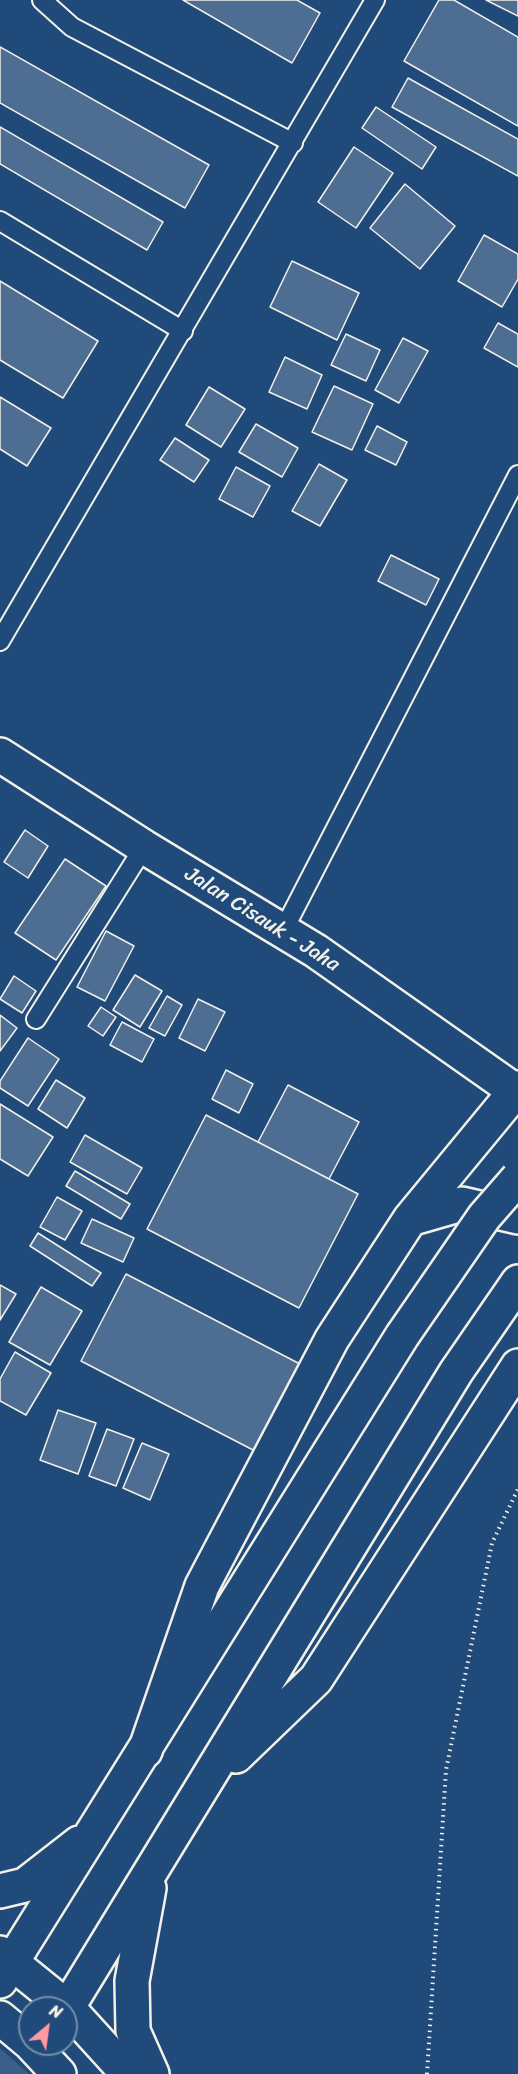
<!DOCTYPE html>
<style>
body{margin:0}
#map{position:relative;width:518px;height:2074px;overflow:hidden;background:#1f4a7a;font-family:Sriracha,sans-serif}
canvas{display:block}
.north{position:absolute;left:18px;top:1996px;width:60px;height:60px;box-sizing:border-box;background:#1f4a7a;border:2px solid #748da6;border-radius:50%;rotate:29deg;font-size:16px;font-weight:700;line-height:24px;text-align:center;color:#f4f1e8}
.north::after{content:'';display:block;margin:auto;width:21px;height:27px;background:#ff9aa2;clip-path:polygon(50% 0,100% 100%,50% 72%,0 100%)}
</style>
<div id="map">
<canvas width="518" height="2074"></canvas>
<div class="north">N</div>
</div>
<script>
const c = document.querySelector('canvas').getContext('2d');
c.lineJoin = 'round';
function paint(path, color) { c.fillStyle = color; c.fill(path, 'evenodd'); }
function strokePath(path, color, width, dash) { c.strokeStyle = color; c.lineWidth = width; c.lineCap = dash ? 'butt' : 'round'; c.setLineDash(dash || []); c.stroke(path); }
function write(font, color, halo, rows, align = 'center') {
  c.font = font + ' Sriracha,sans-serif'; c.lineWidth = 4.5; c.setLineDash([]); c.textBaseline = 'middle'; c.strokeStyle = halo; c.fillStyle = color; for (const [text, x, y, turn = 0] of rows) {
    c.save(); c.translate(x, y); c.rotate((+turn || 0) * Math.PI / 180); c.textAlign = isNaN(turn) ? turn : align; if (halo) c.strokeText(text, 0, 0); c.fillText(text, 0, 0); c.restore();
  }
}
paint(new Path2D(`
 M0,2048L29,2074H0Z`), '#3a5f88');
const building = new Path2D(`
 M183,0H297L320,13L292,63Z
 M439,0H454L518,37V126L404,61Z
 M486,0H518V16Z
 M0,47L209,165L185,208L0,103Z
 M408,78L518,139V176L392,107Z
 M376,107L436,147L422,169L362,128Z
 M0,127L163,222L147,250L0,164Z
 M354,147L393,173L356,228L318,202Z
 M405,184L455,226L420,269L370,228Z
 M484,235L518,254V279L502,307L458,281Z
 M292,261L359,293L337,340L270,307Z
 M0,281L98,341L63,398L0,360Z
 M498,323L518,334V367L484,348Z
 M346,334L380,350L366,381L331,365Z
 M403,338L428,351L399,403L375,390Z
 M285,357L322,375L307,409L269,392Z
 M334,386L373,404L352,450L312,432Z
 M209,387L245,409L221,447L186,425Z
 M0,397L51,428L27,466L0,449Z
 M256,424L298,448L282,477L239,452Z
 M377,426L407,442L396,465L365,450Z
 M175,438L209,460L194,482L160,460Z
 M319,464L347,480L320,526L292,511Z
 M236,467L270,486L253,517L219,499Z
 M391,555L439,579L426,605L378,581Z
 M25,830L48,846L28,878L4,862Z
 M65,859L106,886L56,960L15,933Z
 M106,931L134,946L105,1001L77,987Z
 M135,975L162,991L140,1027L113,1010Z
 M14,976L36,991L22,1013L0,999Z
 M167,996L182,1005L165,1036L149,1028Z
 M198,999L225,1012L205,1051L179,1038Z
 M101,1007L116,1017L103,1036L88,1026Z
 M0,1015L17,1028L0,1051Z
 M122,1022L154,1039L142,1062L110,1045Z
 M28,1038L59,1059L28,1106L0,1088V1081Z
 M226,1070L253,1084L239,1113L212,1099Z
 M56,1080L85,1098L67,1128L38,1109Z
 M288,1085L359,1122L329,1179L258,1142Z
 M0,1104L53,1137L28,1176L0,1159Z
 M206,1115L358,1194L299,1308L147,1229Z
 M85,1135L142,1168L127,1194L70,1162Z
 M75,1171L130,1204L121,1219L66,1186Z
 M57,1197L82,1211L65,1240L40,1227Z
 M92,1219L134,1238L123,1262L81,1243Z
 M38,1233L101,1273L92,1286L30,1246Z
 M126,1274L300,1364L255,1451L81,1361Z
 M0,1285L16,1294L0,1320Z
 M41,1287L82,1311L50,1365L9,1342Z
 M15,1352L51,1373L26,1415L0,1401V1379Z
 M58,1410L96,1423L78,1474L40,1460Z
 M107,1429L134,1439L116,1486L89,1476Z
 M142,1443L169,1454L150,1500L123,1488Z`);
paint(building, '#4d6e92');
strokePath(building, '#f4f1e8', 1.5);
const lane = new Path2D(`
 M42,0L72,27L293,143
 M0,221L183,331
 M0,641L375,0
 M283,931L518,475
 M36,1019L144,847`);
const street = new Path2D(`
 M0,1953L68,2008L128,2074
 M0,2018L30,2043
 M31,2044L59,2074`);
const secondary = new Path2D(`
 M410,1219L462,1204L518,1217
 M145,1751L202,1586L332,1339L410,1219L518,1088
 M236,1756L316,1679L518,1366
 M149,1888L132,1981L133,2031L152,2074
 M0,1891L25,1885L79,1843
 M0,1981L402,1336
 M66,2010L456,1372L518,1282
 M33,2045L34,2044`);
const primary = new Path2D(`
 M0,755L144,847L316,951L518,1093`);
strokePath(lane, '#f4f1e8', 22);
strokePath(street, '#f4f1e8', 38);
strokePath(secondary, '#f4f1e8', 38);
strokePath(primary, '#f4f1e8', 38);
strokePath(new Path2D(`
 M427,2074L446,1770L492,1543L518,1489`), '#f4f1e8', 4, [1.5, 4.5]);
strokePath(lane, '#1f4a7a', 18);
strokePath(street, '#1f4a7a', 33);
strokePath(secondary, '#1f4a7a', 33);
strokePath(primary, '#1f4a7a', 33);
const secondaryBridge = new Path2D(`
 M402,1336L484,1217L518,1178`);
strokePath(secondaryBridge, '#f4f1e8', 38, []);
strokePath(secondaryBridge, '#1f4a7a', 33);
write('21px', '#f4f1e8', '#1f4a7a', [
 ["Jalan Cisauk - Jaha",262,920,32]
]);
</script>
